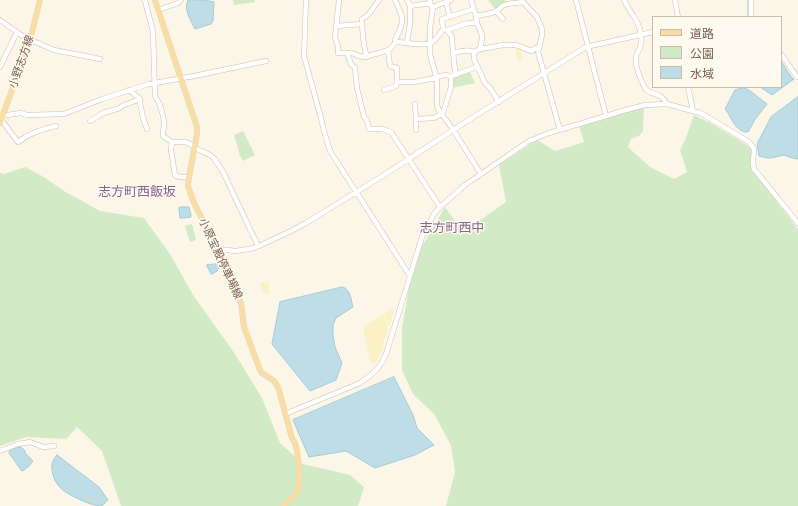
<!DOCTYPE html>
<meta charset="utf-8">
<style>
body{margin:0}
#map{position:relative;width:798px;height:506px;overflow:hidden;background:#fcf6e9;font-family:"DejaVu Sans","Noto Sans JP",sans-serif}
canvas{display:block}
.legend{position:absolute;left:652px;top:16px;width:130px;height:72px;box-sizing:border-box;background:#fefaf0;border:1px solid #c8bcaf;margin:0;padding:5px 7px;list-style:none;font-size:12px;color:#765e4d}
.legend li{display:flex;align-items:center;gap:8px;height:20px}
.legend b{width:20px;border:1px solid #c8bcaf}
</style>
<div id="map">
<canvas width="798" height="506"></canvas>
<ul class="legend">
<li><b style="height:5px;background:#f8dea4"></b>道路</li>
<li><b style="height:11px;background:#d3eac7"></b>公園</li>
<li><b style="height:11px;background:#bedde6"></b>水域</li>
</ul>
</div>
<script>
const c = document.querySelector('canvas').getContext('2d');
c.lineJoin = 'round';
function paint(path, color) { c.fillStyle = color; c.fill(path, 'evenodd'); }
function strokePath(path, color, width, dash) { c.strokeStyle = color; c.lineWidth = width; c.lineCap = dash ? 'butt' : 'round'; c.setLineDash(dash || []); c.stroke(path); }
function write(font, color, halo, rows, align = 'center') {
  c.font = font + ' "DejaVu Sans","Noto Sans JP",sans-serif'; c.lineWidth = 3; c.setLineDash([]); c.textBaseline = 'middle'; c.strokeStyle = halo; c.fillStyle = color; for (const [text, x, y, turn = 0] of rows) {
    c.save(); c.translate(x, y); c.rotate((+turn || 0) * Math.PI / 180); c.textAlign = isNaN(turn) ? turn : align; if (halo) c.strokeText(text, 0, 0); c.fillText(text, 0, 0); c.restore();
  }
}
paint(new Path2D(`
 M233,0H255V2L234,5Z
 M488,0H505L506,3L496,10Z
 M470,72L475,83L452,88V77Z
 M644,106L643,131L639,136L631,139L628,147L650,167L674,179L687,172L680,150L685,140L694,115L712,124L752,148V169L798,229V506H446L455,472L451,446L435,415L413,394L402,370V327L410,282L421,248L445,207L463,232L506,202L499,165L537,140L555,151L584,142L579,126Z
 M243,131L255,155L243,161L241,157L240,156L234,135Z
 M25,167L44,177L64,191L100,211L144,218L170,254L193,295L235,354L262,398L280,443L303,464L350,475L364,487L358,506H121L102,451L77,427L66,439L26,437L0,446V173L4,174Z
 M192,224L196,240L190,242L185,226Z`), '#d3eac7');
paint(new Path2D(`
 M514,46L520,48L523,59L518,62Z
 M268,281L270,293L265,294L262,289L260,283Z
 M393,309L394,311L389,327L384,314Z
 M384,314L388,330L383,344V348L376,363L370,362L363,327Z`), '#faf1c5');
const water = new Path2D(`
 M188,0H204L214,2L213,21L211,24L195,29C191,21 183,9 188,0Z
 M781,61L792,78L794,79L772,95L760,87H781Z
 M744,88L749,90L767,104L756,118L748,132C735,133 732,117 725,109L735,90Z
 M798,97V159L792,158L784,155L771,158H767L759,156L757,144L771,117Z
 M180,207H189L191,215V217L184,218H180L179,209Z
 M218,264L220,266L217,271L212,274H211L207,266V265Z
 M343,287C351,290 351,300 353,307L336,318L333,325V335L335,347L342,363L336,380L310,391L272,344L280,302Z
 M394,377L413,415L417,428L434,445L415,455L375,468L346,451L309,457L293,420Z
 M18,447H21L25,451V453L33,461L29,466L23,471L21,470L9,453L10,450Z
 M57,455L99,487L108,500C106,502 103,505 101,506C95,506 88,503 83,501C70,495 57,490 53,475C51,465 51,463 57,455Z`);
paint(water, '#bedde6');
strokePath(water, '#a4ccd7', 1);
strokePath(new Path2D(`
 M748,17V0`), '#a4ccd7', 1);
const minor = new Path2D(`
 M145,0C147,11 151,21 153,32L155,96L160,105L163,116L164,122L163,136L172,142C184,142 184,140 195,147
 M306,0L304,56L321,118L324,131L330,151L410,276
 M339,0L335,38L338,46V53H352L359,56L365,57L389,50L396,42C404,42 423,47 431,43C436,41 440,33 443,29L447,30L468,23H477L476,16L471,0
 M395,0C404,18 405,21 395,40L396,42
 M430,0L431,6L433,7L430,28V54L437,80V106L440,112L452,128L481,174
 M576,0L606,116
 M624,0C628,10 638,19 640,30C642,35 642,43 640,48C638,51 637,53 636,56C634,64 641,81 645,88C649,93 653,93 658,95C662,97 665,100 667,104
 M675,0L678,17
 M751,0V17
 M446,2L450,17
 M410,6L430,3
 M433,7L451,0
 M158,10L178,3L181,0
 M496,11L503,19
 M476,16L492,13L497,11L502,6L507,4L523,2L537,17L542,29V35L538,52L560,130
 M0,20L24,37L54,50L100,59
 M477,23L482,35V39L480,49L474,52V59L485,83L490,88L499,102
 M362,24C363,35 363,46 367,57
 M336,26L362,24V19L368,15L379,0
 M443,29L442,19L474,9
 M447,30L452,37V40L454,63L456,75
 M407,43L410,24V6L407,0
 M480,49C492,48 507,42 519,46C523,47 527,50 531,51L540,46
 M347,53L351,64L355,68L357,88L364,117L367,120L369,129H382L391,132L440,207
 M454,53C460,51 468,49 474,52
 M781,54L797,77
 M0,67L17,32
 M436,77L445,75L451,76L477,67
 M397,82H414L436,78
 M688,87L693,111
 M129,90L139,98L143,118L147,129
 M384,90L396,86L397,82V68L390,66L388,50
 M415,104L416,119
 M1,116L21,113L27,115L64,114L102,99L149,84L194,76L266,61
 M90,121L103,113L120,108L122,106L140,99
 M0,122H3L18,142C29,133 42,129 56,126
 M416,130V119L434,118L443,113L451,87V76
 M172,142L171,150L172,156L175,175L179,177H189
 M195,148L210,155L214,158L223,172L258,246
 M217,249L236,251L254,248L261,245L291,231L306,223L384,175L467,121L586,47L653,32
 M285,414L360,383C373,374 380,368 386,354L422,237L434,214L440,207L465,185L529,141L549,133L626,110L645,105L667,104L693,111L701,113L749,142L754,149L753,164L754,169L798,223
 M0,451L18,444L30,442L43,447L54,446`);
const major = new Path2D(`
 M155,0L188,100L197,127V134L188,182V186L194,203L217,249L234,290L241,303L244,327L260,370L262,373L274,381L278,387L292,438C293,440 294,441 295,443C298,451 301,482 298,490C296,496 288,502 283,506
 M0,123L30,40L40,0`);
strokePath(minor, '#cebeaf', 5.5);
strokePath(major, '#dbd5d1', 6);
strokePath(minor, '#fff', 4.5);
strokePath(major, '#f8dea4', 5.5);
write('11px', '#765e4d', '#fefaf0', [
 ["小野志方線",22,62,-71],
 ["小原宝殿停車場線",220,259,65]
]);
write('13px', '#866592', '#fefaf0', [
 ["志方町西飯坂",137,193],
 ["志方町西中",452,229]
]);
</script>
